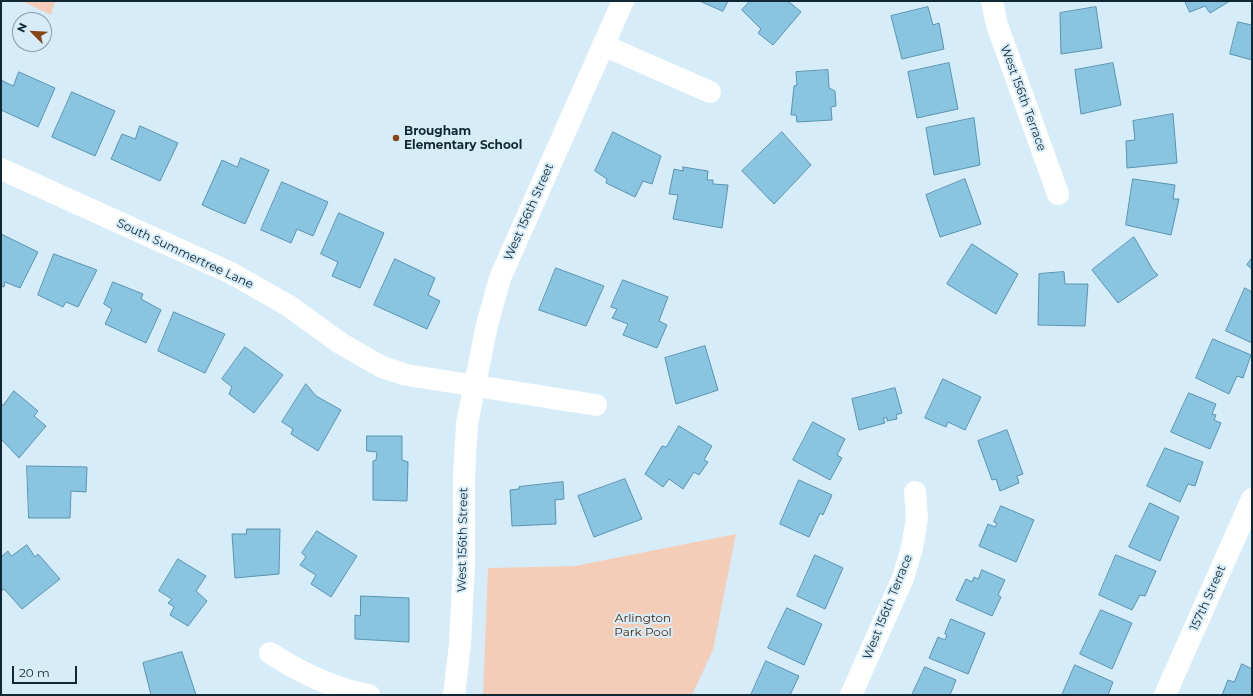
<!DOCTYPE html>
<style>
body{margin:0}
#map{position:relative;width:1253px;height:696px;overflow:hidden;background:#d6edf9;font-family:Montserrat,sans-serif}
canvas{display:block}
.frame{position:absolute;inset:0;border:2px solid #102833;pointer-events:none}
.north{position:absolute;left:12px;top:12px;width:40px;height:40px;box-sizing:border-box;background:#d6edf9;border:1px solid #879eaa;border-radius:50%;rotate:294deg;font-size:11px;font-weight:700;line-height:16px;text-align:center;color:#102833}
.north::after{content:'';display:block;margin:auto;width:14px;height:18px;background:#874416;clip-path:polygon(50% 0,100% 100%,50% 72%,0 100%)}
.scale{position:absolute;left:12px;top:666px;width:65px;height:18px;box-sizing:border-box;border:2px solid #102833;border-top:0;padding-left:5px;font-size:12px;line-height:14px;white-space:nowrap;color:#102833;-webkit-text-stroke:3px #d6edf9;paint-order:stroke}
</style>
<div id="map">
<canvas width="1253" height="696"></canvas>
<div class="frame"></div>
<div class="north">N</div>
<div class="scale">20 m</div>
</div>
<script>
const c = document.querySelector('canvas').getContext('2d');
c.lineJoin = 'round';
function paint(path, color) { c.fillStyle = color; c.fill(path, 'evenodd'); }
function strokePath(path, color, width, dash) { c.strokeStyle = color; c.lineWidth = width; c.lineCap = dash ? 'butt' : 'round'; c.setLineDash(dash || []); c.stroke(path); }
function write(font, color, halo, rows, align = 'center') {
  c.font = font + ' Montserrat,sans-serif'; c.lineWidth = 4; c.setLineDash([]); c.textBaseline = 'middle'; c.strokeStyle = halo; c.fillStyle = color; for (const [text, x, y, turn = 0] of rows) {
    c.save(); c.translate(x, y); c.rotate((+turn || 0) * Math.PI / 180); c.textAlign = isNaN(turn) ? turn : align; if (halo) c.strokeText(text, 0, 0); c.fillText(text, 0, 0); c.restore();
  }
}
paint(new Path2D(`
 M22,1H55L51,15Z
 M736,534L713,650L692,695H483L488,568L575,566Z`), '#f4cdb8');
const building = new Path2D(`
 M700,1H728L723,11Z
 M750,1H788L801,12L773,45L758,33L761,29L742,10Z
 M1185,1H1230L1210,13L1205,6L1190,12Z
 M928,7L933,25L939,23L944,49L902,59L891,16Z
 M1096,7L1102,48L1061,54L1060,13Z
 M1238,22L1252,25V60L1230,54Z
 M949,63L958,109L917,118L908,72Z
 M1113,63L1121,105L1081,114L1075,70Z
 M828,70L829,88L835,91L836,106L831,107L832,120L797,122L796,115H791L794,86L797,85L796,72Z
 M19,72L55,88L38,127L1,110V80L13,86Z
 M72,92L115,111L95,156L52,137Z
 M1173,114L1177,163L1127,168L1126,141L1135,140L1133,121Z
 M974,118L980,165L934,175L926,128Z
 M140,126L178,143L160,181L111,159L122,134L135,139Z
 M613,132L661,156L652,184L643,181L635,197L606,183L607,179L595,171Z
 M782,132L811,165L774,204L742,171Z
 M241,158L269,170L245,224L202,205L222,160L237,167Z
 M683,167L708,171L707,180H713V184L728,185L722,228L673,219L678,195L669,194L674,169L683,171Z
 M965,179L981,224L940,237L926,195Z
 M1133,179L1175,185L1173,199H1179L1171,235L1126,225Z
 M282,182L328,202L313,236L297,229L291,243L261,230Z
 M339,213L384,233L360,288L332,276L338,262L321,254Z
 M1,234L38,252L20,288L5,282L4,287L1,286Z
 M1134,237L1153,270L1158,275L1118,303L1092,270Z
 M972,244L1018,274L996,314L947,284Z
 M54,254L97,270L78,307L66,302L63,307L38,295Z
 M1252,258V269L1247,265Z
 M395,259L435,278L428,295L440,301L427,329L374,305Z
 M556,268L604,286L586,326L539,310Z
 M1064,272L1065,284H1088L1085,326L1038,325L1039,274Z
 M623,280L668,297L659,321L667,325L657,348L623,335L628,324L612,318L617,309L611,307Z
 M113,282L143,294L141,299L161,310L146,343L105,324L112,309L104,304Z
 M1245,288L1252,292V343L1226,331Z
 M174,312L225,334L205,373L158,351Z
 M1213,339L1251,355L1243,378L1237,376L1229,394L1196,378Z
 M705,346L718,390L676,404L665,358Z
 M245,347L283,375L254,413L229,394L232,387L222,379Z
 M943,379L981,397L965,430L948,422L946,427L925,418Z
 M306,384L316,396L341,410L318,451L291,434L293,429L282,422Z
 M895,388L902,413L896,415L897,419L887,421V418H883L885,423L859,430L852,399Z
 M14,391L38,411L34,416L46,426L19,458L1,439V403L3,405Z
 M1189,393L1216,404L1212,414L1216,415L1214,420L1221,423L1210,449L1171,432Z
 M813,422L845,439L837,455L842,458L830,480L793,460Z
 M679,426L712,446L704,460L708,462L699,475L694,472L683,489L669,479L663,487L645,474L662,446L666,447Z
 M1007,430L1023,474L1017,476L1019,483L1000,491L996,479L992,480L978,441Z
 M367,436H402V460L408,462L407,501L373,500V461L376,460L377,452L367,451Z
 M1165,448L1203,462L1195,486L1188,484L1180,502L1147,486Z
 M27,466L87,467L86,492L71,491L70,518H29Z
 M625,479L642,519L594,537L578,496Z
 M799,480L832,495L823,515L820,513L809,537L780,524Z
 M563,482L564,499L555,500L556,524L512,526L510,490L519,489V487Z
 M1150,503L1179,517L1160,561L1129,547Z
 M1001,506L1034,520L1016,562L979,546L988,524L995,527L997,523L994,522Z
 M247,529H280L279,574L235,578L232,534H246Z
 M317,531L357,556L331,597L311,584L316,575L300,565L306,557L302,553Z
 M27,545L35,557L38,554L60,579L22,609L4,589L1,591V557L8,551L11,556Z
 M815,555L843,568L825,609L797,596Z
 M1116,555L1156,571L1145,596L1140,595L1132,610L1099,595Z
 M178,559L206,576L196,591L207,601L188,626L170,615L174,607L168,603L172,599L159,591Z
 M982,570L1005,580L998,595L1001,597L992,616L956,600L966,579L972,582L974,577L978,579Z
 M361,596L409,598V642L355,639V615L360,616Z
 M787,608L822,624L804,665L768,648Z
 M1101,610L1132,623L1112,669L1080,654Z
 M951,619L985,633L968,674L929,658L938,637L945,640L947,635L945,634Z
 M182,652L196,695H151L143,663Z
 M766,661L799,676L790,695H751Z
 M1242,664L1252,669V695H1222L1228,680L1234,682Z
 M1075,665L1113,682L1108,695H1062Z
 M925,667L956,680L950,695H912Z`);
paint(building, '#89c4e1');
strokePath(building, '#5993ae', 1);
strokePath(new Path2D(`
 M992,1L997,25L1058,194
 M603,45L710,92
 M1,169L231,273L289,306L340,343L382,367L407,375L596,405
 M270,653C301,673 333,689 369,695
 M851,695L903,578L912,548L917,518L915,492
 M1165,695L1252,499`), '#fff', 22);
strokePath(new Path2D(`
 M454,695L460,644L464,562V477L467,424L487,325L500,278L623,1`), '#fff', 22);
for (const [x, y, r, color] of [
 [396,138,4,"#874416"]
]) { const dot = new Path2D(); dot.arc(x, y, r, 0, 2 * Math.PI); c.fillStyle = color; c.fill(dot); strokePath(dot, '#d6edf9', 1.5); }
write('12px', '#102833', '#d6edf9', [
 ["West 156th Terrace",1023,98,70],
 ["West 156th Street",529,212,-66],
 ["South Summertree Lane",185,254,25],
 ["West 156th Street",463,540,-89],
 ["157th Street",1208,598,-66],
 ["West 156th Terrace",888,607,-68]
]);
write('bold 12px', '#102833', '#d6edf9', [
 ["Brougham",404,131],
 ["Elementary School",404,145]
], 'left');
write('12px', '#4c1f01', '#d6edf9', [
 ["Arlington",643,618],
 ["Park Pool",643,632]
]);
</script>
